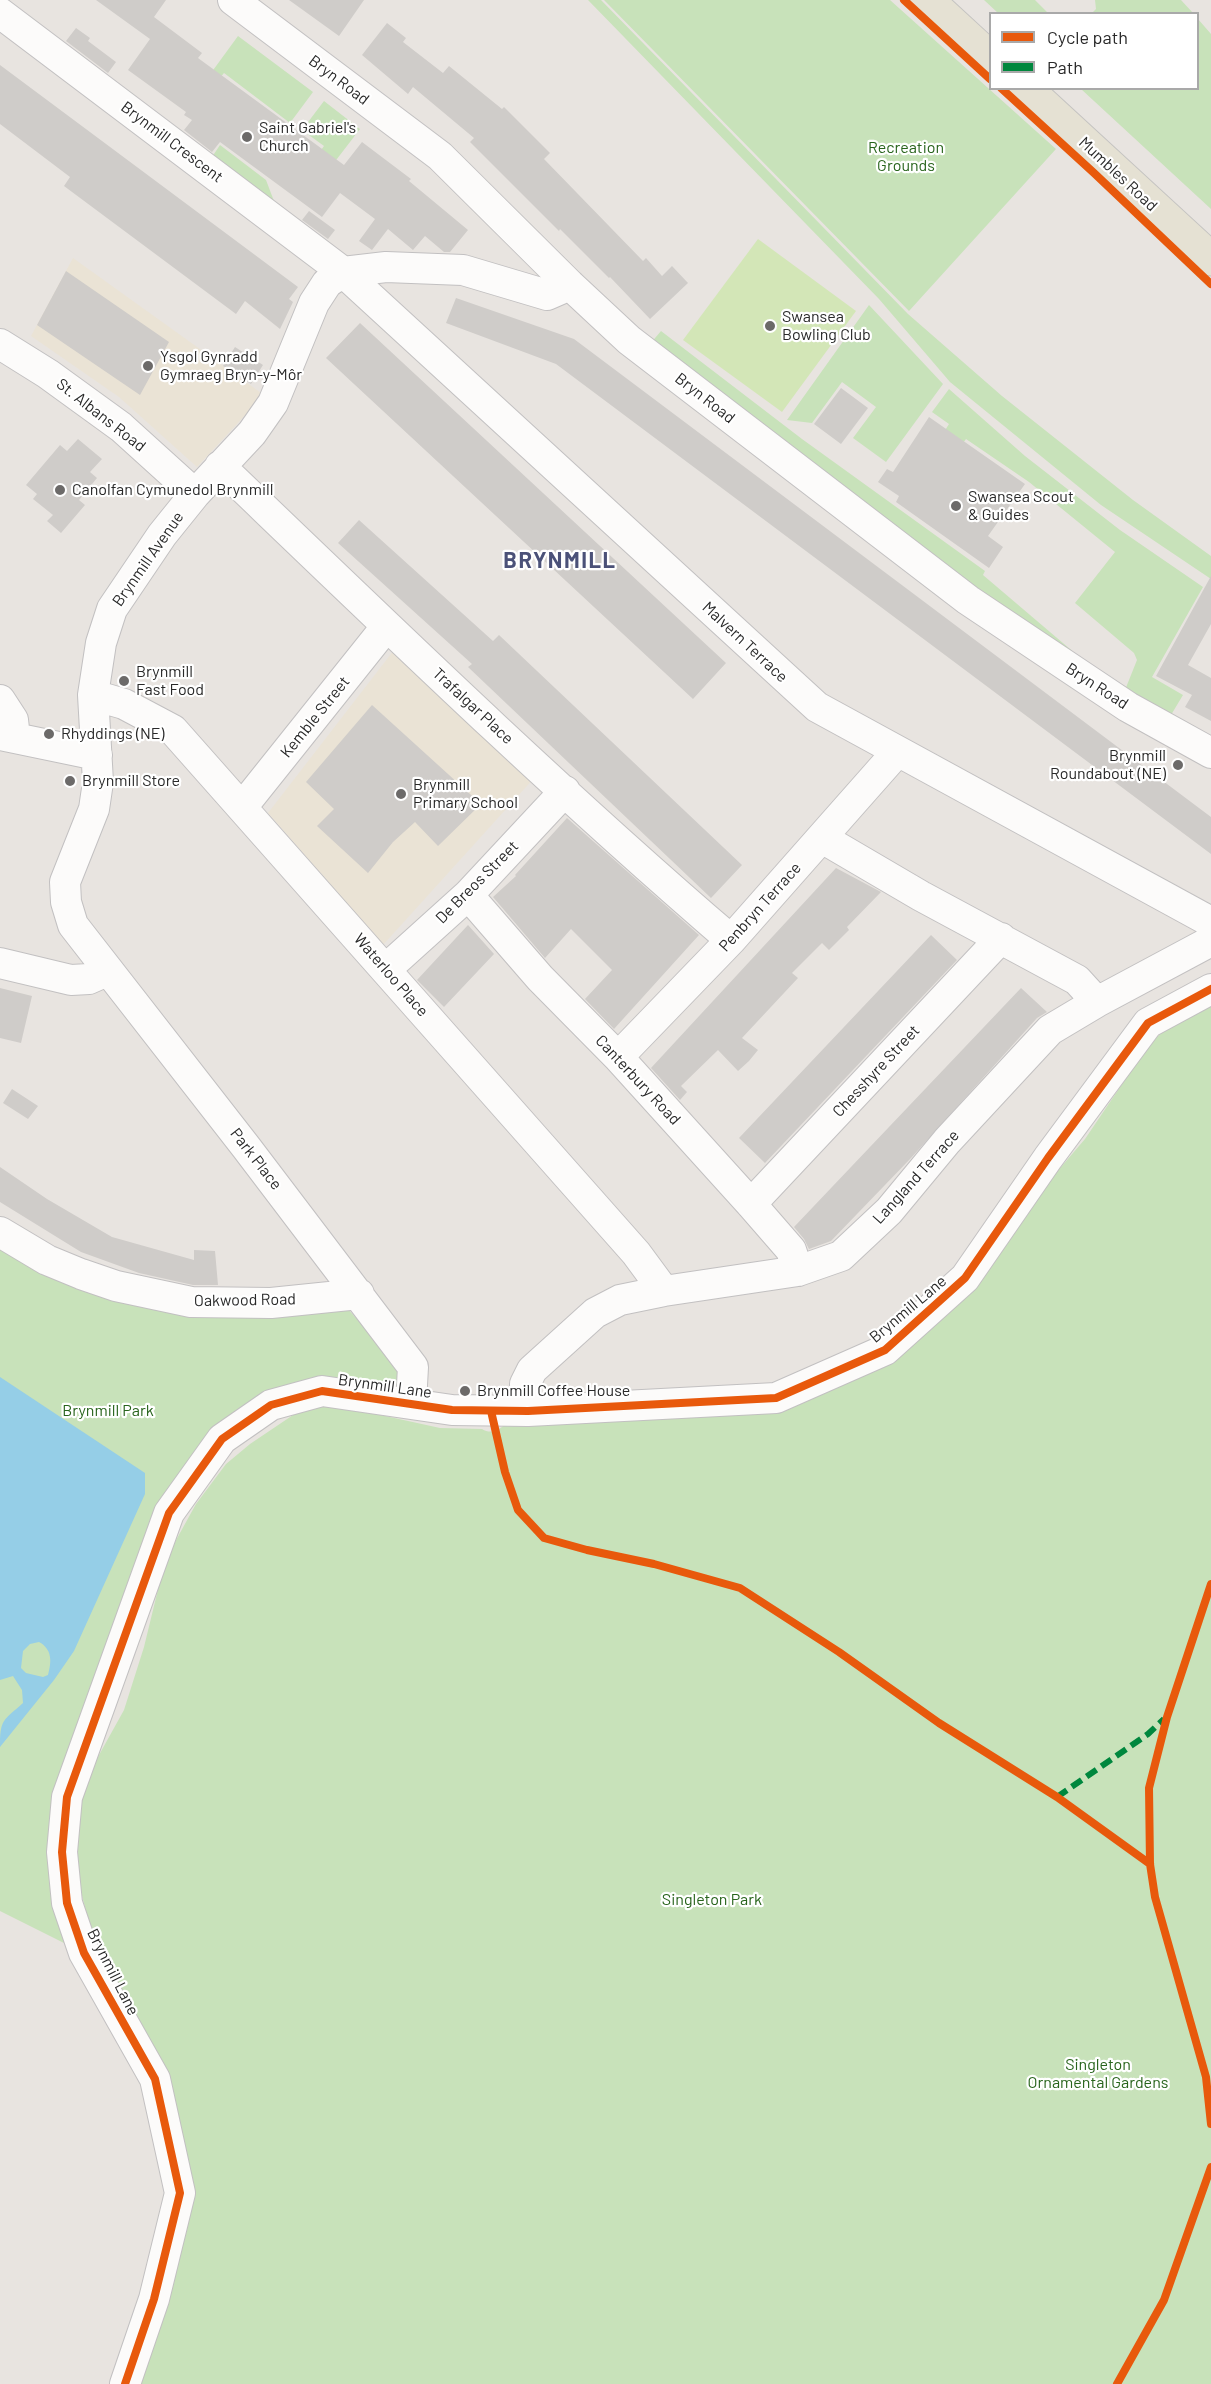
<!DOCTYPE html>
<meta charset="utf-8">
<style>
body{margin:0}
#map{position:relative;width:1211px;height:2384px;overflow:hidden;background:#e8e4e0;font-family:Barlow,sans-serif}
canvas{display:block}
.legend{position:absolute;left:989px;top:12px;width:210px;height:78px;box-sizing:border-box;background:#fff;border:2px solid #a9a9a9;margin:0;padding:8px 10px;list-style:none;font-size:18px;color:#292929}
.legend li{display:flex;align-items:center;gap:12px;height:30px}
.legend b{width:30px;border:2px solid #a9a9a9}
</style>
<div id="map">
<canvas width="1211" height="2384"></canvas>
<ul class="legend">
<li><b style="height:8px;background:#e8590c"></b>Cycle path</li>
<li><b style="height:8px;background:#00873e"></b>Path</li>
</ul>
</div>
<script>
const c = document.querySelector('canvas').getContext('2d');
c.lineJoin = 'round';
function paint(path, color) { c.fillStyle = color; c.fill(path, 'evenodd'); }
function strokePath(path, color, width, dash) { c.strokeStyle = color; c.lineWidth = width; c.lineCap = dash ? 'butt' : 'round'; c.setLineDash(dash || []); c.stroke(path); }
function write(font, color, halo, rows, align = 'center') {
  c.font = font + ' Barlow,sans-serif'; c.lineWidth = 4.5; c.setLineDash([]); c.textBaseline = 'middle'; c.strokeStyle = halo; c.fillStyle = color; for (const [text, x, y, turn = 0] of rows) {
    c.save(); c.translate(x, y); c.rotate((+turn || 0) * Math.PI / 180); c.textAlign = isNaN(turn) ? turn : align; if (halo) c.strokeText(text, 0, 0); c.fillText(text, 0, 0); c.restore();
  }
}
paint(new Path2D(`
 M73,258L264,395L197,467L119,397L31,336Z
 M394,650L536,776L383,945L268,813Z`), '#eae3d5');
paint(new Path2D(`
 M588,0H601L908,314L1002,396L1133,500L1211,556V579L1101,505L950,382L879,299Z
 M604,0H890L1056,149L909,311Z
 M984,0H1035L1048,13H998Z
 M1095,0H1181L1193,13H1092L1096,9Z
 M1198,19L1211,34V209L1081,89L1198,88Z
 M238,36L313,92L290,123L224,73L219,79L211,73Z
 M324,101L360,129L330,168L316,157L324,146L302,130Z
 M220,145L266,180L280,217L212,157Z
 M869,305L943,384L886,462L853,438L876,407L842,382L812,423L787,420Z
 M661,331L802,439L985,571L983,575L1097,672L975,596L650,344Z
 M949,389L1025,456L1120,530L1203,587L1152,677L1183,695L1171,715L1125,690L1137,660L1134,653L1075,603L1115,552L1029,482L966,439L932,486L917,474L949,424L932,412Z
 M1211,1001V2384H136L187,2221L87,1915L80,1888L73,1823L89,1773L124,1710L144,1647L162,1573L170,1551L196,1504L226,1464L250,1444L299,1411L326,1403L440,1428L482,1429C490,1434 498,1431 504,1425L837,1386L1043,1188L1085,1139L1135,1065L1157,1037L1174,1021Z
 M0,1245L92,1293L120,1302L192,1316L346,1307L396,1362L411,1403L271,1405L169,1513L67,1797L84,1953L0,1911Z`), '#c8e2ba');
paint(new Path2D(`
 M758,239L856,311L782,412L683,340Z`), '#d3e6b7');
paint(new Path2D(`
 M0,1377L145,1473V1494L74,1651L54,1680L0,1747C0,1719 3,1721 23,1703L22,1690L13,1676L0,1680ZM39,1642C52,1649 52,1661 48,1675L43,1677L26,1673L21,1668L23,1651L30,1644Z`), '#95cee7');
paint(new Path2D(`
 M96,0H166L154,17L202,53L198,58L344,165L362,142L411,179L409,181L468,230L450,252H444L425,236L413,250L388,229L372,250L359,241L375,219L340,193L322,217L220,142L212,152L184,130L192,120L184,115L186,112L128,70L150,39Z
 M289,0H364L339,36Z
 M387,23L406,38L403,42L443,73L449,66L502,109L504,107L550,153L544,159L643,261L646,258L662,276L672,266L688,283L650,319L610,277L609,278L560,229L559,231L470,142L474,138L413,87L408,94L362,55Z
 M76,28L90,38L88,41L116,62L108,73L66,41Z
 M0,65L298,287L289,299L293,302L280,329L245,301L236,314L64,186L70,177L0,124Z
 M309,211L335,230L328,239L302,220Z
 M66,271L169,342L140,395L37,325Z
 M456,298L574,339L1211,817V854L556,364L446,323Z
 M360,323L726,663L693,699L326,358Z
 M235,347L263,365L251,384L223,366Z
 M841,388L868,408L841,444L814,424Z
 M929,417L1025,484L988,536L1003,547L989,568L896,502L899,496L878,482L887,469L893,472Z
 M78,439L102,459L90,472L97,478L79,500L85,505L61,533L47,521L53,515L33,499L37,494L26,485L60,445L67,451Z
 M359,520L493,641L499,635L742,865L711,898L468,667L472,664L338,543Z
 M1211,576V624L1188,665L1211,678V721L1185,707L1192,695L1156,676Z
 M372,705L481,804L438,846L415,822L393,842L368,873L317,826L334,809L306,782Z
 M567,818L699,935L614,1029L585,999L612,970L571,929L545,958L493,897L516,876L515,875Z
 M836,868L881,892L847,927L849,930L829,950L822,943L792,973L798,978L742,1038L758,1050L749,1061L738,1071L718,1050L681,1086L687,1092L680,1100L651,1068Z
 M468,925L494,954L444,1007L417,980Z
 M931,935L957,960L765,1163L739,1138Z
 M0,988L32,996L21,1043L0,1038Z
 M1021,988L1047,1012L1037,1018L911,1158L831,1241L809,1249L804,1239L794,1227Z
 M12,1089L38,1106L28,1119L3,1103Z
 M0,1167L47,1199L112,1237L194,1260V1250L215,1251L218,1285H193L139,1273L81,1252L0,1202Z`), '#cfccc9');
const minor = new Path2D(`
 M233,0L440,156L570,285L629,340L968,600L1128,707L1211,753
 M0,13L343,272L817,707L1211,922
 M0,344L48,374L121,427L195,494
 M220,466C388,627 555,789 731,940
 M93,695L124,704L173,730L636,1253L664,1291
 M0,700L13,720L15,738
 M0,735L97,755
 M243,806L386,627
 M822,838L921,896L1077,980L1097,1002
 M468,895L540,978L618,1057L751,1204L791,1250L798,1271
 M0,963L71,980L89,979L107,971
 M386,969L468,895L565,791
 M618,1057L731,940L897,752
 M751,1204L1001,938
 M0,1232L47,1260L81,1274L116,1286L191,1302L271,1303L359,1294
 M411,1403L413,1367L246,1147L73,925L66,902L65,882L94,809L98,782L93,695L101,643L112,609L162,535L195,494L252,433L273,403L314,303L327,283L343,272L386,267L463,270L547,295L570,285
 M528,1411L525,1384L532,1370L595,1313L620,1300L664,1291L798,1271L841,1256L889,1211L947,1141L1050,1030L1097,1002L1211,941
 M125,2384L154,2299L180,2193L155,2079L84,1953L67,1903L62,1852L67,1797L169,1513L222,1439L271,1405L322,1391L452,1410L528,1411L776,1398L885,1350L965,1278L1048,1158L1148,1023L1211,989`);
const major = new Path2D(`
 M927,0L990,58
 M1025,88L1211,259`);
strokePath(minor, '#c2c0c1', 32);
strokePath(major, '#c4c3c1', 35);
strokePath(minor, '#fcfbfa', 30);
strokePath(major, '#e5e1d3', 33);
strokePath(new Path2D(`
 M1057,1797L1148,1734L1164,1719`), '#00873e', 6, [12, 6]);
strokePath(new Path2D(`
 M904,0L990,79
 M1001,88L1094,173L1211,284
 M491,1411L505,1472L518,1510L544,1538L587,1550L654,1564L740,1588L839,1652L939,1723L1057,1797L1150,1864
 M1211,1584L1167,1717L1149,1788L1150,1864L1155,1897L1206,2077L1211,2124
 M125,2384L154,2299L180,2193L155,2079L84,1953L67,1903L62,1852L67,1797L169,1513L222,1439L271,1405L322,1391L452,1410L528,1411L776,1398L885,1350L965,1278L1048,1158L1148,1023L1211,989
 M1117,2384L1164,2300L1211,2167`), '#e8590c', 8);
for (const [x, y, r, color] of [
 [247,137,6,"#6c6a69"],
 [770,326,6,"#6c6a69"],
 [148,366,6,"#6c6a69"],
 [60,490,6,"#6c6a69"],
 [956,506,6,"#6c6a69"],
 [124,681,6,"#6c6a69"],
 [49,734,6,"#6c6a69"],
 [1178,765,6,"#6c6a69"],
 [70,781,6,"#6c6a69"],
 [401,794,6,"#6c6a69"],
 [465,1391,6,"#6c6a69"]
]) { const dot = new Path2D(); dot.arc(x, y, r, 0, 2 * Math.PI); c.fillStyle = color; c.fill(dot); strokePath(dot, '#fff', 2); }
write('16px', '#292929', '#fff', [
 ["Bryn Road",339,80,37],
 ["Brynmill Crescent",172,142,37],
 ["Mumbles Road",1118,174,43],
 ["Bryn Road",705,398,38],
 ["St. Albans Road",101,415,38],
 ["Brynmill Avenue",148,559,-55],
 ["Malvern Terrace",745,642,43],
 ["Bryn Road",1097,686,33],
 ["Trafalgar Place",473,706,43],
 ["Kemble Street",315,717,-51],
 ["De Breos Street",477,882,-45],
 ["Penbryn Terrace",760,907,-48],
 ["Waterloo Place",391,975,49],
 ["Chesshyre Street",876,1071,-47],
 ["Canterbury Road",638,1080,47],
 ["Park Place",256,1159,52],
 ["Langland Terrace",916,1177,-48],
 ["Oakwood Road",245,1300,-1],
 ["Brynmill Lane",908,1309,-40],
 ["Brynmill Lane",385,1386,8],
 ["Brynmill Lane",113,1972,63]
]);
write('16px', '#292929', '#fff', [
 ["Saint Gabriel's",259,128],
 ["Church",259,146],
 ["Swansea",782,317],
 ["Bowling Club",782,335],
 ["Ysgol Gynradd",160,357],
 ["Gymraeg Bryn-y-Môr",160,375],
 ["Canolfan Cymunedol Brynmill",72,490],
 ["Swansea Scout",968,497],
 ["& Guides",968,515],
 ["Brynmill",136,672],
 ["Fast Food",136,690],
 ["Rhyddings (NE)",61,734],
 ["Brynmill",1166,756,"right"],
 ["Roundabout (NE)",1166,774,"right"],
 ["Brynmill Store",82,781],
 ["Brynmill",413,785],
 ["Primary School",413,803],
 ["Brynmill Coffee House",477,1391]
], 'left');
write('16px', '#28641c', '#fff', [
 ["Recreation",906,148],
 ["Grounds",906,166],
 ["Brynmill Park",108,1411],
 ["Singleton Park",712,1900],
 ["Singleton",1098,2065],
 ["Ornamental Gardens",1098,2083]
]);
c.letterSpacing = '1.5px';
write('bold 22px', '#4b5178', '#fff', [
 ["BRYNMILL",560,561]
]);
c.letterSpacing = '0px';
</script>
